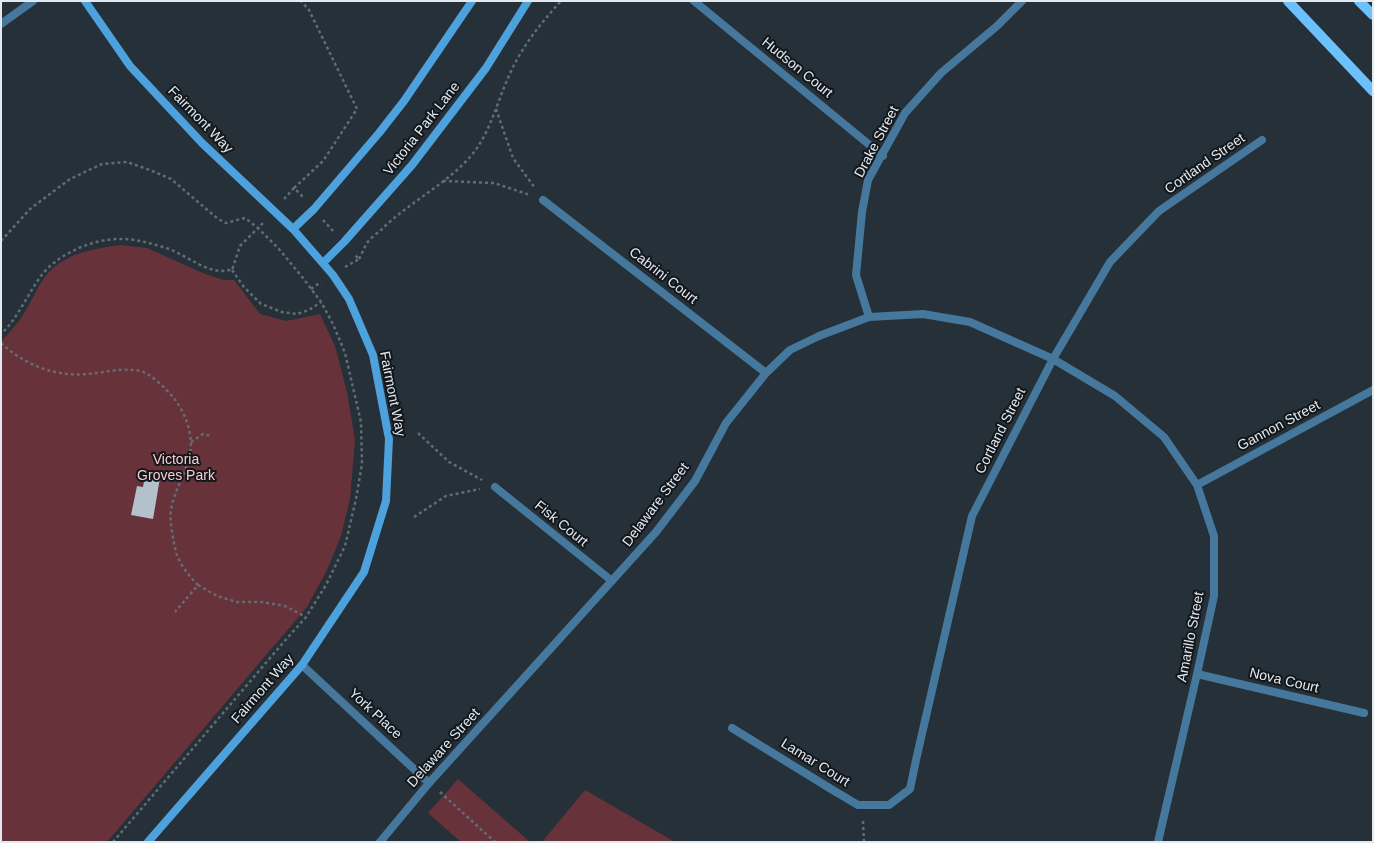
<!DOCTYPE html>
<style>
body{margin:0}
#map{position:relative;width:1374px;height:843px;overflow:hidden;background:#253038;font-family:Helvetica,sans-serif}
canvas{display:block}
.frame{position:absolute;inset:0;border:2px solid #e2e9ef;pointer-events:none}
</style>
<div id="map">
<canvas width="1374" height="843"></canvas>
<div class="frame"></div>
</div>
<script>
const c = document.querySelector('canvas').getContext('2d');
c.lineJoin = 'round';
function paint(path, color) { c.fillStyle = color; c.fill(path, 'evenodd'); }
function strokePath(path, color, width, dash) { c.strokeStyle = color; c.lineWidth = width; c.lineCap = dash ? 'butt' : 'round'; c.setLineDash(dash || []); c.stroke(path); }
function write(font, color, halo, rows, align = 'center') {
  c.font = font + ' Helvetica,sans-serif'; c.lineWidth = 4; c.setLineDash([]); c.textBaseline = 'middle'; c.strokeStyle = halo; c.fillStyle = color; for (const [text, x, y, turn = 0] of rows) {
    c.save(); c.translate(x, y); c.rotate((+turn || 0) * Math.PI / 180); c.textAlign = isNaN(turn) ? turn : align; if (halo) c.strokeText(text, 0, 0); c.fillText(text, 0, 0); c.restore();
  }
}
paint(new Path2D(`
 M119,245L147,248L205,274L224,280H234L260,314L286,321L320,314L335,346L347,392L355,440L350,499L341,536L327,570L307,607L107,842H1V342C7,334 15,327 21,318C32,303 38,282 52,269C71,252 95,249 119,245Z
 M458,779L530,842H461L428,813Z
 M585,790L675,842H542Z`), '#68323a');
paint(new Path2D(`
 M145,475L160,478L153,519L131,515L137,486L143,487Z`), '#b3c1cb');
strokePath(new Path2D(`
 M496,109L513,158L535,188
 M443,181L494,183L530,195
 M294,188L323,161L357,109L309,10L301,1
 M284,199L294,188L304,198
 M323,220L333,231
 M1,241L30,209L70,179L102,164L127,162L150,170L171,179L218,219L226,223L245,218L258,228L240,246L232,270C228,270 224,271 220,271C200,269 182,252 163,247C149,243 136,239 122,239C94,238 57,254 41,276C27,295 18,318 1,334
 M359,259C362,254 364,248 367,243C371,237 378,233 383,228C410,202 445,185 470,157C490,134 496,105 508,78C520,49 540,24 561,1
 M345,267L359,259L354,254
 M232,270L244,287L261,304L282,312L297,314L309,310L321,302
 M311,289L321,282
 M1,343C24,364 54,377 86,374C104,373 122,367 140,371C149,372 167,390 173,397C186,413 195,438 189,459C184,476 174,492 171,510C169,518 174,547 177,555C181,566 190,577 198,585L175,612
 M418,433L449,462L482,480
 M191,442L203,434L211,436
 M414,517L446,496L480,489
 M198,585L217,596L237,602H261L285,606L306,617
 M440,792L495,842
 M863,821L864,842
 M113,842L282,644L306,617L326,585L345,546L356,499L362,464L361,422L345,353L333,324L321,302L303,278L279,249L258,228L264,222`), '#626c74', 2.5, [3, 3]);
strokePath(new Path2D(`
 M694,1L883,156
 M1,24L33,1
 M543,200L766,373
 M869,317L856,275L862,212L868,180L905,113L941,73L997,26L1022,1
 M1197,485L1373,390
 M495,487L612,581
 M302,665L429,783
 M1197,674L1364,713
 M732,728L831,789L858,805H889L910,789L916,760L972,516L1053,359L1110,262L1159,211L1262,140
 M380,842L429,783L656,532L695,481L726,423L766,373L790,350L819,336L869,317L923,314L970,322L1053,359L1115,396L1164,437L1197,485L1214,536V596L1197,674L1158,842`), '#46789d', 8);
strokePath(new Path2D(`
 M85,1L130,66L202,143L293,229L333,275L349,299L373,355L389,439L386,501L364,572L302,665L148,842
 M293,229L314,209L379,133L404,101L472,1
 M323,263L344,242L412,165L486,68L528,1`), '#4da1dc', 8);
strokePath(new Path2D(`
 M1288,1L1373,91
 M1359,1L1373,15`), '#6cc0fc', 10);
write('14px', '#e2e9ef', '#12171b', [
 ["Hudson Court",797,68,39],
 ["Fairmont Way",200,120,46],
 ["Victoria Park Lane",422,129,-52],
 ["Drake Street",877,142,-62],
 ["Cortland Street",1205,164,-35],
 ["Cabrini Court",663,276,38],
 ["Fairmont Way",392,394,79],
 ["Gannon Street",1279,426,-28],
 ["Cortland Street",1001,431,-63],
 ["Delaware Street",656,505,-53],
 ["Fisk Court",561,524,39],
 ["Amarillo Street",1191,637,-79],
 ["Nova Court",1284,681,13],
 ["Fairmont Way",263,689,-49],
 ["York Place",375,714,43],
 ["Delaware Street",444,748,-48],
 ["Lamar Court",815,763,32]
]);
write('14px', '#fbc9ce', '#12171b', [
 ["Victoria",176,460],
 ["Groves Park",176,476]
]);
</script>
